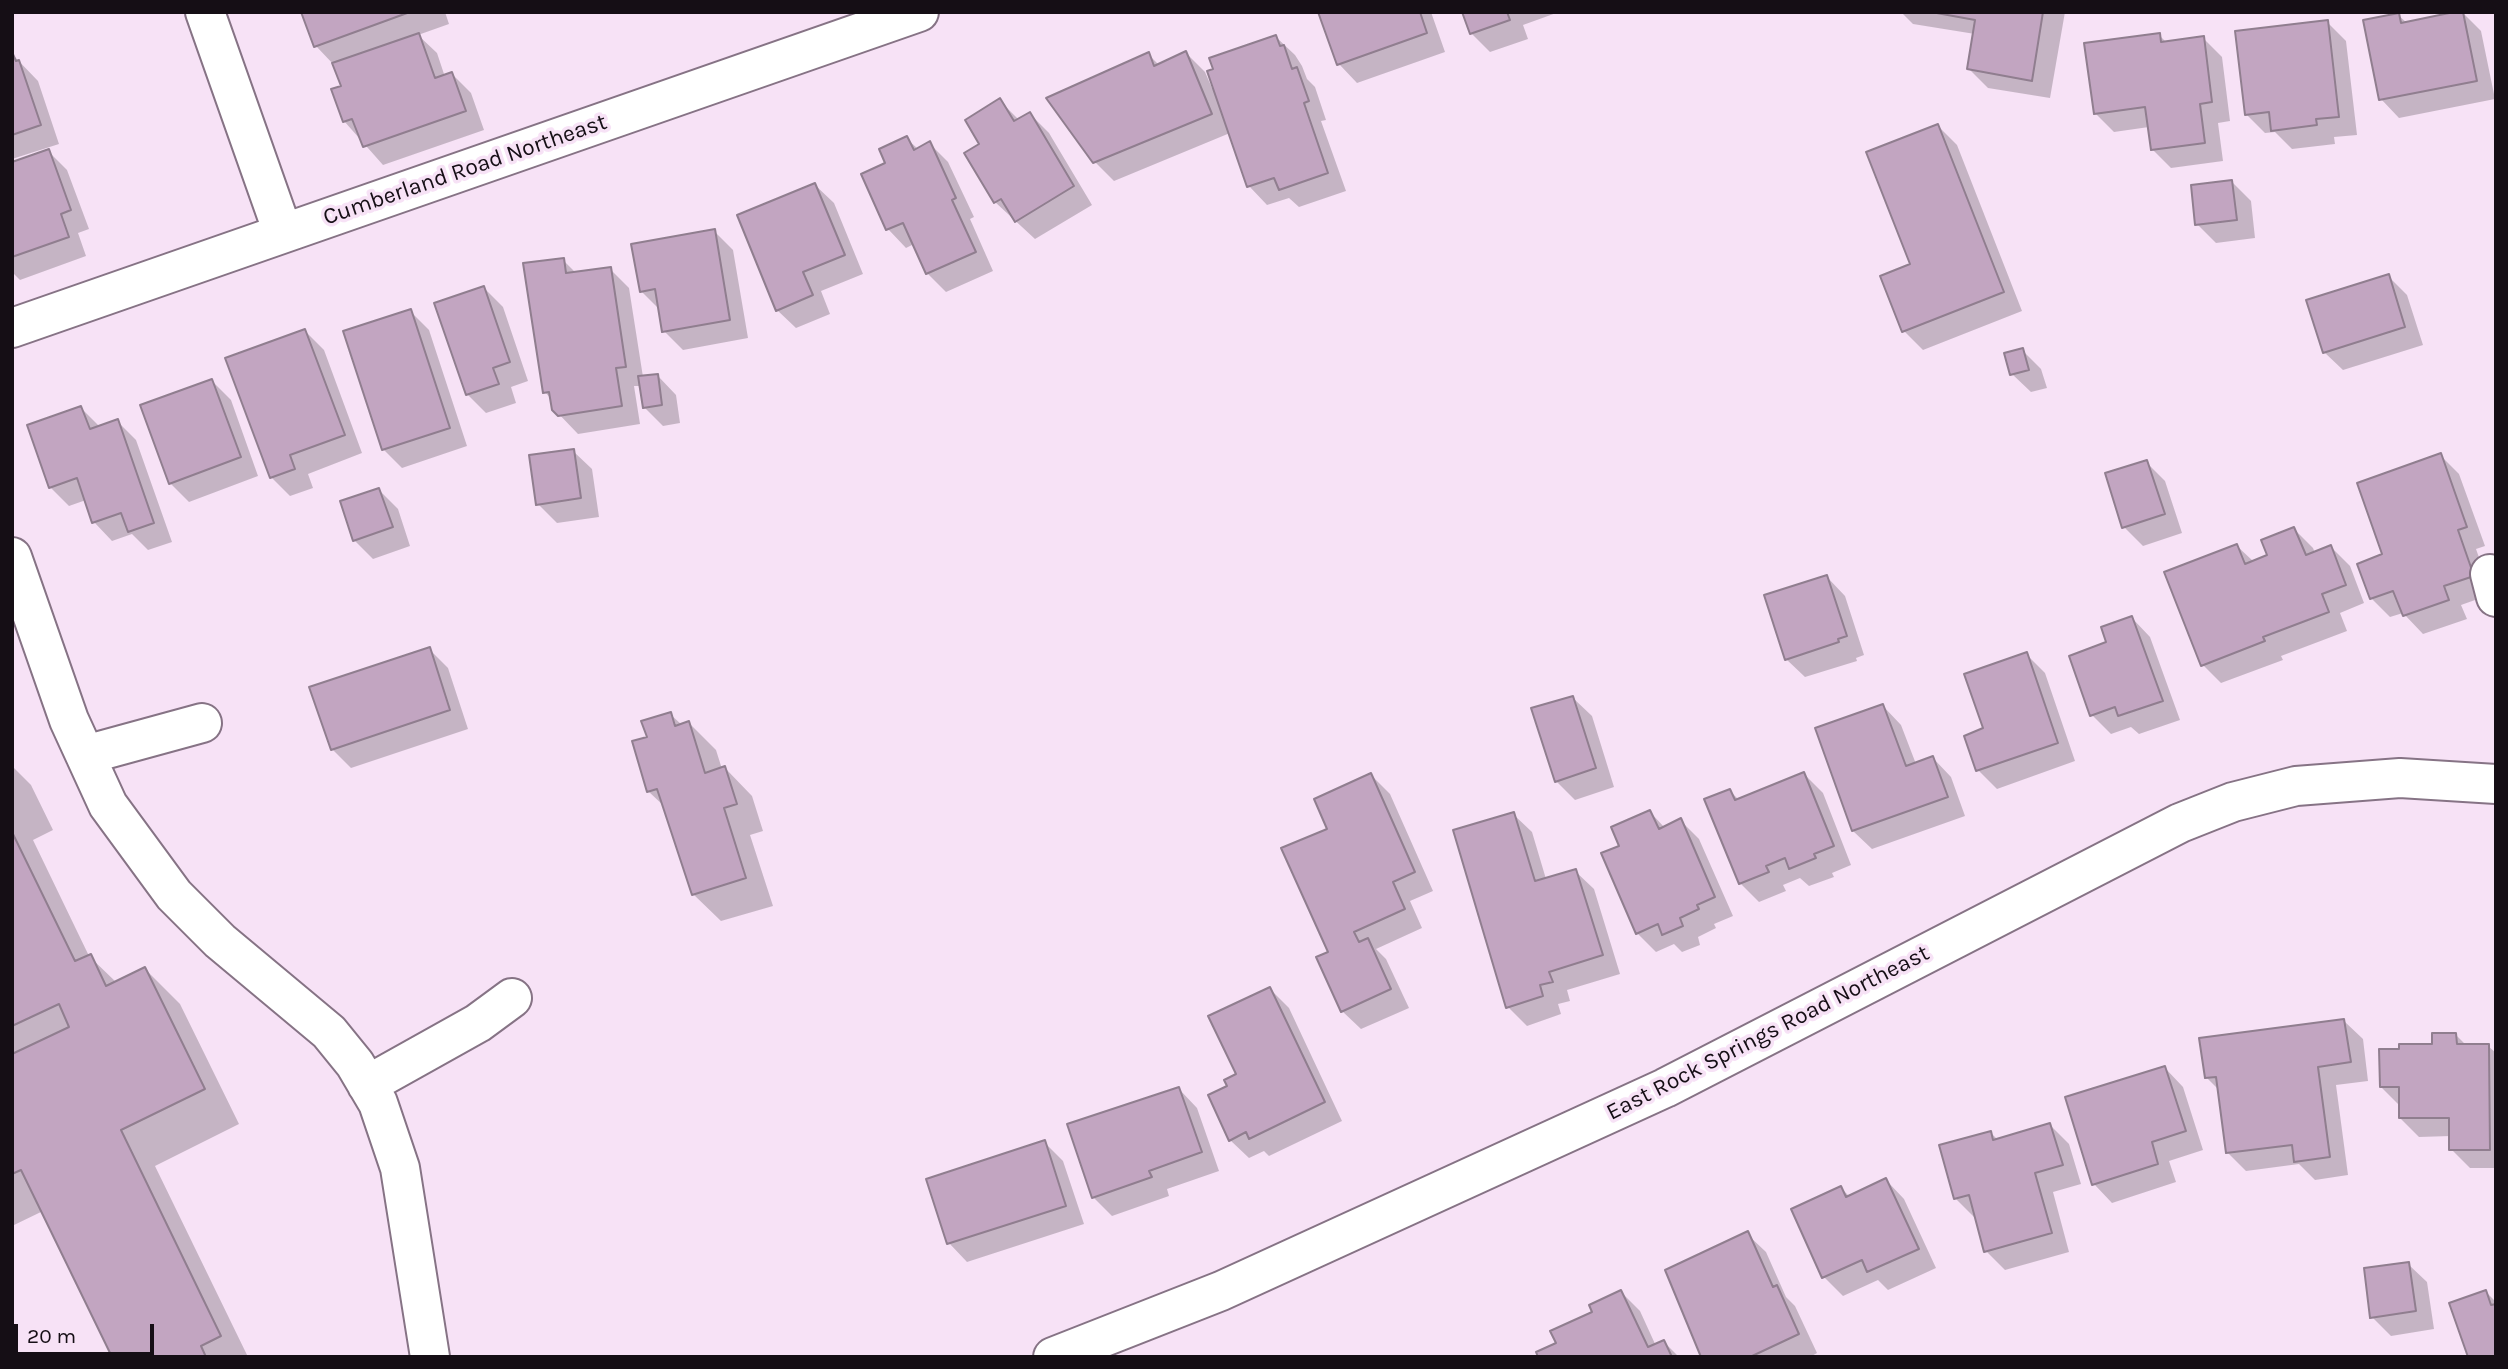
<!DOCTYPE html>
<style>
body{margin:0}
#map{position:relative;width:2508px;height:1369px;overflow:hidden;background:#f7e2f6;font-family:Karla,sans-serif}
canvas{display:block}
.frame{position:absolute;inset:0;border:14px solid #150e15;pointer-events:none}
.scale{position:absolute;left:14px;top:1324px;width:140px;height:32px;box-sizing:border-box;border:4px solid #150e15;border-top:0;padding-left:9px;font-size:21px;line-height:24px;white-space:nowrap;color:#150e15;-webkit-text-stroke:5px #f7e2f6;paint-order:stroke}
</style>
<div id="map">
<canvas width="2508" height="1369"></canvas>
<div class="frame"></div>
<div class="scale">20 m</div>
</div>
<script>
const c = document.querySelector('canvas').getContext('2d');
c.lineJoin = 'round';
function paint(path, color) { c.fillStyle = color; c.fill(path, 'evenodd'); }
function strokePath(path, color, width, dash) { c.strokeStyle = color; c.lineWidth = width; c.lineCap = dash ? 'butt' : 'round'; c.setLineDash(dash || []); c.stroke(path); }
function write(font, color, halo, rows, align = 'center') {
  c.font = font + ' Karla,sans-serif'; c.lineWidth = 7; c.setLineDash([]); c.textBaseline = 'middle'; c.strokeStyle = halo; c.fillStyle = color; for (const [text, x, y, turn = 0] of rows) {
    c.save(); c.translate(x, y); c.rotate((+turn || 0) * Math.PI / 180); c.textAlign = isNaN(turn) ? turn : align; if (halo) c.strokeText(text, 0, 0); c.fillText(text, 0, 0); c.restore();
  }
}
paint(new Path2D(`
 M303,12H445L449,24L418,35L437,53L445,77L452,74L471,93L484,130L383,165L344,121L343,87L334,65L316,46Z
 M1320,12H1431L1445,52L1357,83L1339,64Z
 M1464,12H1559L1523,25L1528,39L1490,52L1471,33Z
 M1901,12H2065L2050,98L1988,88L1969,69L1975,34L1913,24Z
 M2462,12L2481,31L2495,99L2399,118L2381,99L2398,15L2407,23Z
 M2327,22L2346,41L2357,135L2334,137L2335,144L2292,149L2275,132L2265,133L2246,114Z
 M2159,35L2167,43L2203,38L2222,57L2230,121L2218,123L2223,161L2171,168L2152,149L2149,127L2114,132L2095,113Z
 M1276,37L1295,55L1302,66L1307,79L1315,87L1326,120L1321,121L1346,191L1299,207L1289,198L1267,205L1249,186L1230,133L1114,181L1095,162L1148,54L1159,65L1186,53L1205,72L1212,88Z
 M12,54L38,81L59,144L12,159Z
 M1000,101L1019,120L1030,114L1049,133L1092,205L1035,239L995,202L982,145Z
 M1938,126L1957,145L2022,311L1923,350L1904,331L1882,277L1912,265Z
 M906,138L918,149L930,144L948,162L974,217L970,219L993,271L946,292L927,273L914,244L906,248L888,229L887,164Z
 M48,151L67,170L89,229L78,233L86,256L20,280L12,272V164Z
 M2232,182L2251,201L2255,238L2216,243L2197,224Z
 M815,185L834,203L863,274L821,291L830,314L796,328L777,310Z
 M714,231L733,250L748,338L683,350L664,331L660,310L641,291Z
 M563,260L577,274L610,269L629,288L643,377L658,376L676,395L680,423L663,426L644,407L642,386H634L640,424L578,434L554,409L552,400L545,392Z
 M2388,276L2407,295L2423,345L2343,370L2324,352Z
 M484,288L503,307L528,381L511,387L516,403L486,413L467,394Z
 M410,311L429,330L467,446L402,468L383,449Z
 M305,331L324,350L362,453L308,474L313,488L290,496L271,477Z
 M2022,350L2041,369L2047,388L2031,392L2012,374Z
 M212,381L231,400L258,476L189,502L170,483Z
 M81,408L100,427L117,421L136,440L172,542L148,550L132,534L112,541L94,522L86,500L69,506L50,487Z
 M573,451L592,469L599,517L557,523L538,504Z
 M2440,455L2459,474L2485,546L2476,549L2492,594L2461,605L2467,619L2423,634L2403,613L2390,617L2371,598L2384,555Z
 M2146,462L2165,481L2182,533L2143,546L2124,527Z
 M379,490L398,509L410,546L373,559L354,540Z
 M2294,529L2313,548L2315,553L2331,547L2350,566L2364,603L2340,613L2347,631L2281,656L2283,660L2221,683L2203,665L2237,546L2254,562L2269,556Z
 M1827,577L1845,596L1864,655L1856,658L1857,661L1805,677L1786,659Z
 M2132,618L2150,637L2180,720L2139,734L2131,727L2111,734L2092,715L2109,643Z
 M429,649L448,668L468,729L351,768L332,749Z
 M2026,654L2045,673L2075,761L1997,789L1978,770L1985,729Z
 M1573,698L1592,716L1614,787L1575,800L1556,781Z
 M1883,706L1901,725L1916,764L1933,758L1951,777L1965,816L1872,849L1853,831L1817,729Z
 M670,714L682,725L689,723L716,750L722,769L725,768L752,796L763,831L750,835L773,906L721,921L693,894L665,807L648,791L649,738Z
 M12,766L31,785L53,830L33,840L89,956L117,983L145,969L180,1004L239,1124L155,1166L248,1357H114L43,1211L12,1226Z
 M1804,774L1823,793L1851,865L1832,873L1834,877L1809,886L1800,878L1783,885L1786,891L1759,902L1740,883L1730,791L1739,800Z
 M1371,775L1390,794L1433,891L1410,901L1422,928L1376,949L1386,959L1409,1008L1361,1029L1342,1011L1330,953L1329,830Z
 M1650,812L1665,828L1681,821L1699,839L1733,916L1714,924L1716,928L1698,937L1700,945L1682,952L1674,944L1656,952L1637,933L1621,846Z
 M1513,814L1532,832L1546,879L1575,871L1594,889L1620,974L1567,990L1570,1001L1558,1004L1561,1014L1527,1026L1508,1007Z
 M1270,989L1289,1008L1342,1121L1269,1156L1264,1151L1249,1158L1230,1140L1229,1087L1239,1075Z
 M2344,1021L2363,1039L2368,1081L2336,1085L2348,1175L2315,1180L2299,1164L2246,1171L2228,1153L2219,1090L2206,1077Z
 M2456,1035L2467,1046H2488L2496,1053V1168H2470L2451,1149V1136L2419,1137L2400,1118V1106L2381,1087L2434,1046Z
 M2165,1068L2183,1087L2203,1150L2169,1161L2176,1182L2112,1203L2094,1184Z
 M1179,1089L1197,1108L1219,1171L1167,1189L1169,1196L1112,1216L1093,1197Z
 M2050,1125L2069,1144L2081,1184L2053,1192L2069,1252L2005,1270L1986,1251L1976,1216L1974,1217L1955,1198L1991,1133L1998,1140Z
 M1044,1142L1063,1161L1084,1224L967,1262L949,1243Z
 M1886,1180L1904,1199L1936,1268L1888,1290L1878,1280L1843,1296L1824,1277L1793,1210L1841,1188L1850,1197Z
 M1747,1234L1766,1252L1786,1297L1795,1306L1817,1353L1810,1357H1703Z
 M2408,1264L2427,1282L2434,1329L2391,1336L2372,1317Z
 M1621,1292L1640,1311L1656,1346L1664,1342L1679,1357H1540Z
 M2486,1292L2496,1302V1357Z`), '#0003');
const building = new Path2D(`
 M301,12H410L314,47Z
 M1318,12H1420L1427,33L1337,65Z
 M1462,12H1507L1510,20L1470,34Z
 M1931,12H2043L2032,81L1967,69L1975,20Z
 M2454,12H2463L2477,81L2379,100L2363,20L2399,13L2401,23Z
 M2328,20L2339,117L2316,119L2317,125L2271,131L2269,112L2245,115L2235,31Z
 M419,33L435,78L452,72L466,111L363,147L352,119L343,122L331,89L341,86L332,63Z
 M2160,33L2161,42L2204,36L2212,102L2200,104L2205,143L2151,150L2145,107L2094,114L2084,43Z
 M1276,35L1280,46L1284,45L1292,69L1297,67L1309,101L1304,103L1328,173L1279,190L1274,178L1247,187L1207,71L1213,69L1209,58Z
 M1186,51L1212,114L1093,163L1046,98L1149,52L1154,66Z
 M12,52L16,61L19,60L41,125L12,135Z
 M1000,98L1014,121L1030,112L1074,186L1015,222L1001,199L994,203L964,153L979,144L965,120Z
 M1938,124L2004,292L1902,332L1880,276L1910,264L1866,152Z
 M907,136L914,150L930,141L956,198L952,200L976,252L926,274L903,223L886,230L861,174L885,163L879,149Z
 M49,149L71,210L61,214L69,237L12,257V162Z
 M2232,180L2237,220L2195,225L2191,185Z
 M815,183L845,255L803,272L813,295L776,311L737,215Z
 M715,229L730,320L662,332L655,289L640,292L631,244Z
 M564,258L566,273L611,267L626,367L616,368L622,406L558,416L552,410L549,392L543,393L523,263Z
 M2389,274L2405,327L2323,353L2306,300Z
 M484,286L510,362L493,368L499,384L466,395L434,303Z
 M411,309L450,428L382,450L343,331Z
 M305,329L345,435L290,455L295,469L270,478L225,358Z
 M2023,348L2029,370L2010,375L2004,353Z
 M658,374L662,405L643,408L638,376Z
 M212,379L241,457L169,484L140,405Z
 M81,406L90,429L118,419L154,523L128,532L121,513L92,523L77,478L49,488L27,425Z
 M574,449L581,498L536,505L529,455Z
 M2441,453L2467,527L2458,530L2474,576L2444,586L2449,600L2403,616L2393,591L2370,599L2357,564L2382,554L2357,483Z
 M2147,460L2165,514L2122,528L2105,473Z
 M379,488L393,527L353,541L340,501Z
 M2294,527L2306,555L2331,545L2346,585L2322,594L2329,612L2263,637L2265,641L2201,666L2164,572L2237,544L2245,564L2267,555L2261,540Z
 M1827,575L1847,636L1838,639L1839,642L1785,660L1764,595Z
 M2132,616L2163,701L2118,716L2115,707L2090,716L2069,656L2106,642L2101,627Z
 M430,647L450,710L331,750L309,687Z
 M2027,652L2058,743L1976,771L1964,736L1983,728L1964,674Z
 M1573,696L1596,768L1555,782L1531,708Z
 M1883,704L1906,766L1933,756L1948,797L1852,831L1815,728Z
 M671,712L675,726L689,721L705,773L725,766L737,804L724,808L746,878L692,895L657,789L647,792L632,741L647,737L641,721Z
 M1804,772L1834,846L1814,854L1816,858L1789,869L1785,858L1766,866L1769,872L1739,884L1704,799L1730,789L1735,800Z
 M1371,773L1415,872L1393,882L1405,909L1354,932L1359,942L1368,938L1391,989L1341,1012L1316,957L1328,952L1281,848L1327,829L1314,799Z
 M1650,810L1659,829L1681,818L1715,897L1697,905L1699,909L1680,918L1683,926L1662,935L1658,924L1636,934L1601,853L1619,846L1611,827Z
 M1514,812L1535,881L1576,869L1603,955L1549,972L1553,982L1540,985L1543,996L1506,1008L1453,830Z
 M12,832L75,961L91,954L106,986L145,967L205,1089L121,1130L221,1336L201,1346L206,1357H112L21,1170L12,1174V1054L69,1027L59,1004L12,1026Z
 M1270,987L1325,1102L1249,1139L1246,1132L1229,1141L1208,1095L1227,1086L1224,1080L1236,1074L1208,1016Z
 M2344,1019L2351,1062L2318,1067L2330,1157L2294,1162L2292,1145L2226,1153L2216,1077L2205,1078L2199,1038Z
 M2432,1033H2456L2457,1044H2489L2490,1150H2449V1118H2399V1087H2380L2379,1049H2399V1044H2432Z
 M2165,1066L2186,1131L2152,1142L2158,1164L2092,1185L2065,1097Z
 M1179,1087L1202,1152L1149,1171L1152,1177L1092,1198L1067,1124Z
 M2050,1123L2063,1165L2035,1173L2052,1233L1984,1252L1969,1195L1954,1199L1939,1145L1991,1131L1993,1140Z
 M1045,1140L1066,1206L947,1244L926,1179Z
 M1886,1178L1919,1249L1867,1272L1862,1260L1822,1278L1791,1209L1841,1186L1846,1197Z
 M1748,1231L1773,1287L1777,1285L1799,1334L1750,1357H1701L1665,1270Z
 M2409,1262L2416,1311L2370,1318L2364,1268Z
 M1621,1290L1648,1347L1664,1340L1672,1357H1538L1536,1352L1556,1343L1550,1331L1592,1312L1589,1305Z
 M2486,1290L2491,1305L2496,1304V1357H2468L2449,1303Z`);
paint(building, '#c2a5c1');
strokePath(building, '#907e8f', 2);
const minor = new Path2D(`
 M205,12L283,233
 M12,328L919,12
 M12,557L69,720L108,805L174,895L220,941L329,1032L355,1064L378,1103L400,1168L430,1357
 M2490,574L2496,597
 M85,755L202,723
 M367,1085L478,1023L512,998
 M1053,1357L1221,1291L1665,1088L2180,823L2233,802L2296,786L2400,778L2496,784`);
strokePath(minor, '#867385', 42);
strokePath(minor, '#fff', 38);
write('23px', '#150e15', '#f7e2f6', [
 ["Cumberland Road Northeast",465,170,-19],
 ["East Rock Springs Road Northeast",1768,1033,-27]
]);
</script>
